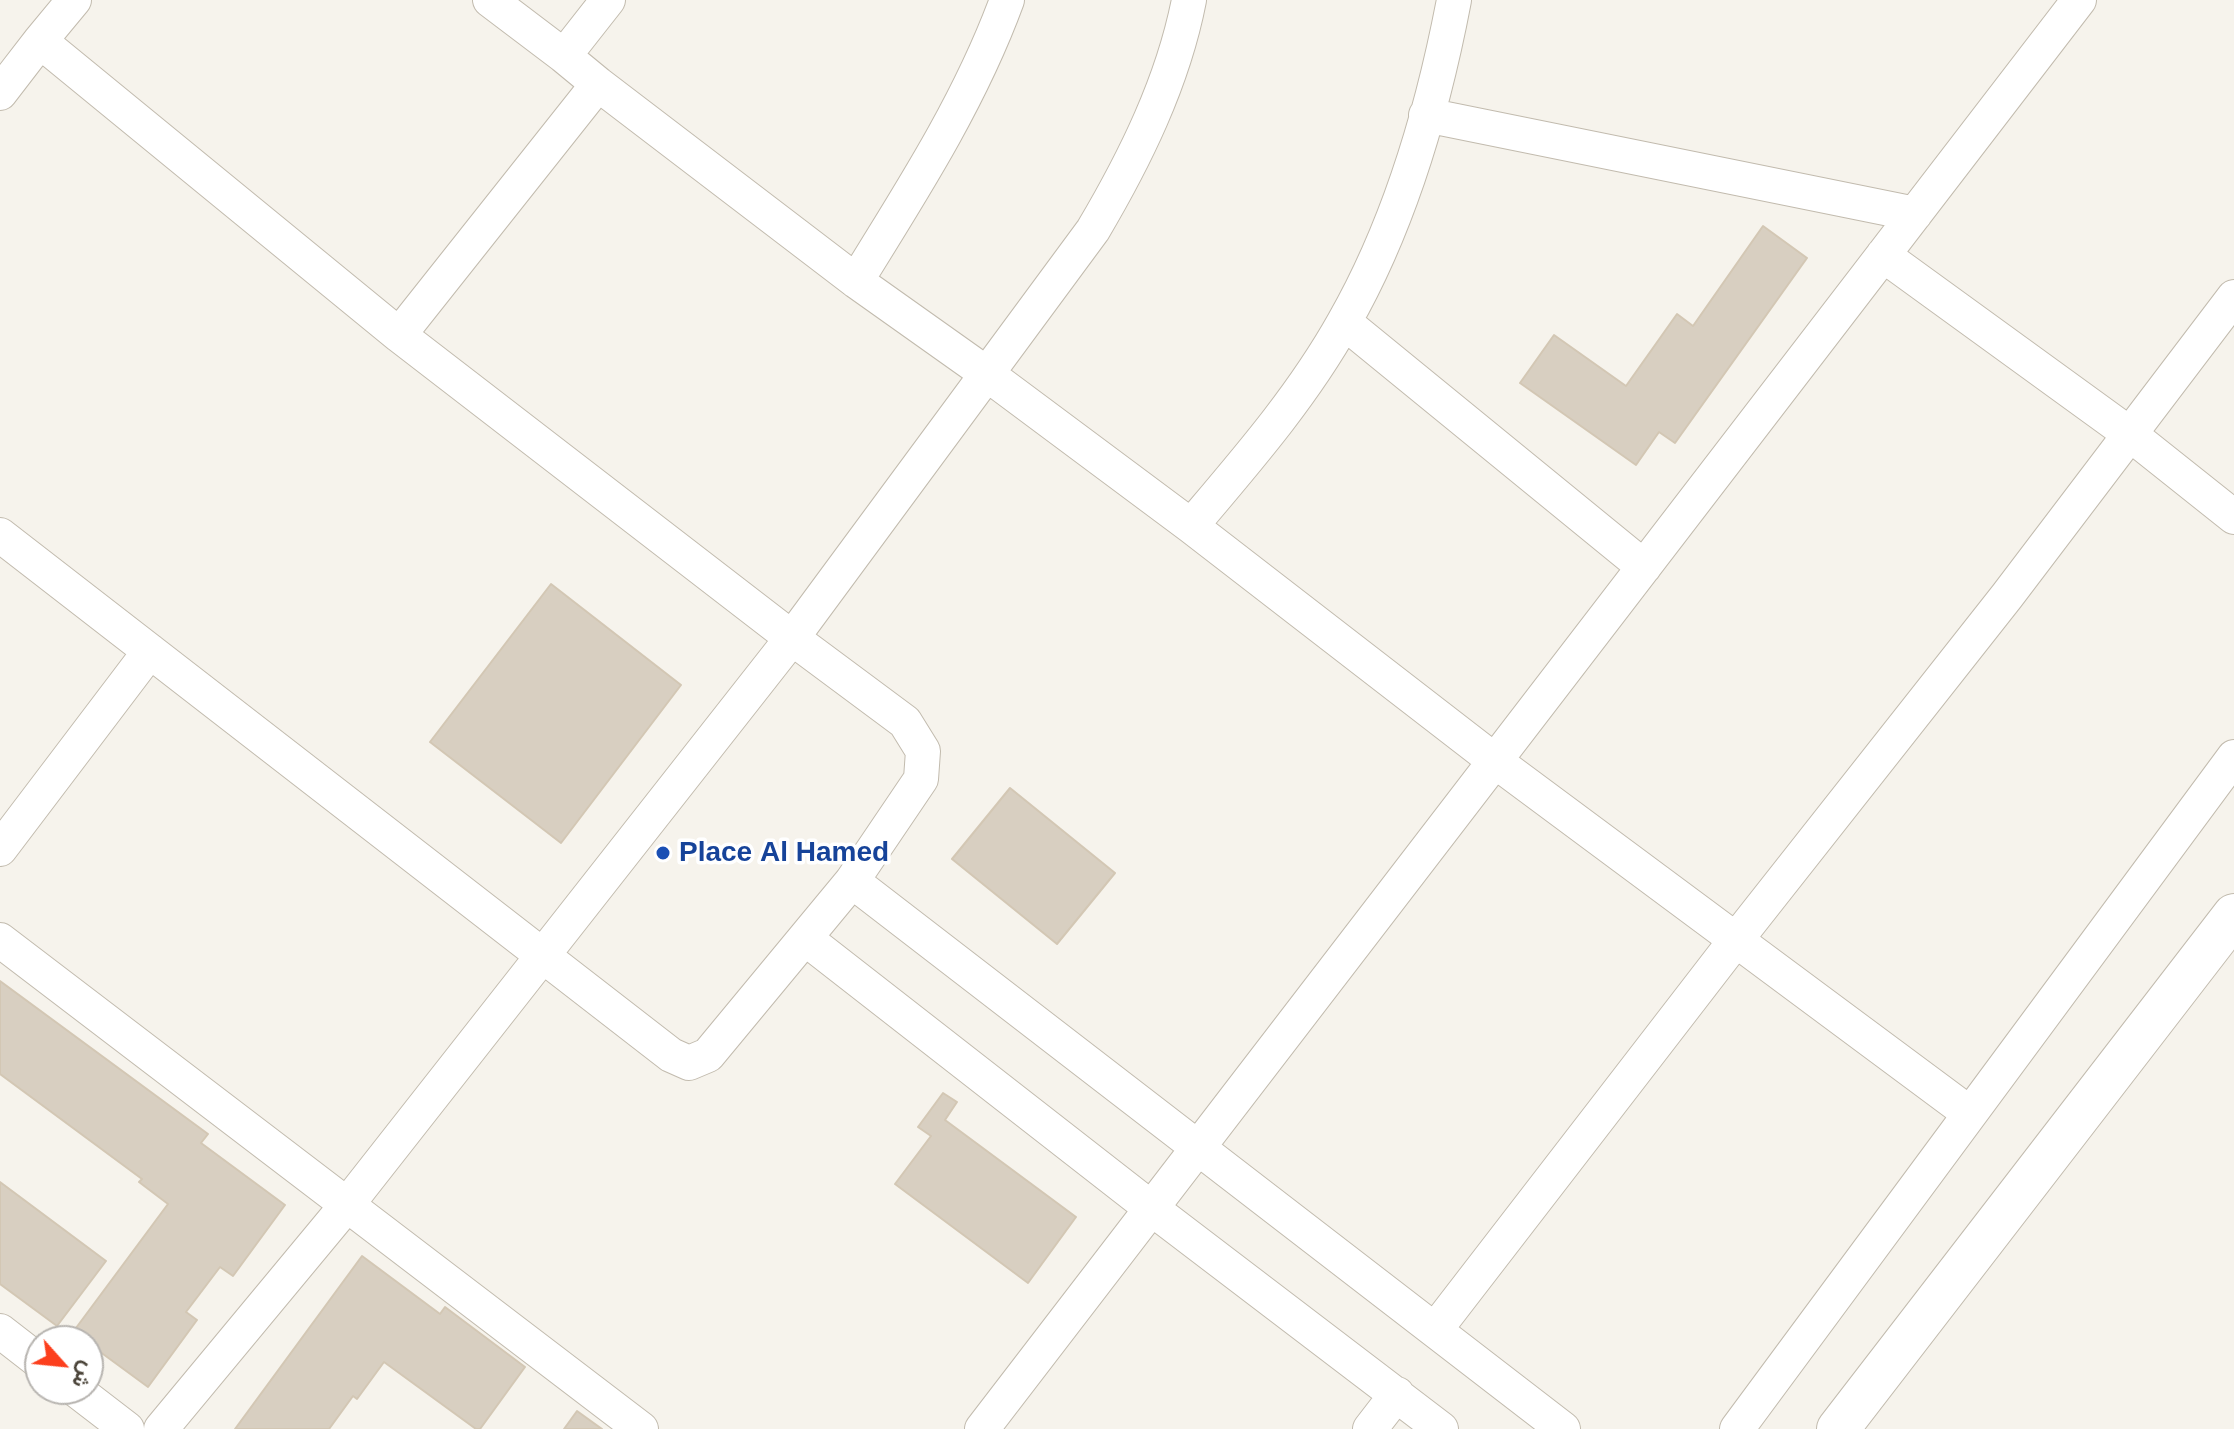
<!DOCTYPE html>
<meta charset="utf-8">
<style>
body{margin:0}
#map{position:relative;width:2234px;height:1429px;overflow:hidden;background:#f6f3ec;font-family:Helvetica,Vazirmatn,sans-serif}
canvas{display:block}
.north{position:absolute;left:24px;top:1325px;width:80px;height:80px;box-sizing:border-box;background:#fff;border:2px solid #b7b4b0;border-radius:50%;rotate:117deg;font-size:22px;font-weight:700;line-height:32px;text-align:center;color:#4b4439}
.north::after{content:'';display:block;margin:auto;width:28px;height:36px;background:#fc3f1d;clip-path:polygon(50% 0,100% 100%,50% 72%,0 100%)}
</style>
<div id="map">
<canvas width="2234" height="1429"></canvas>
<div class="north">ش</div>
</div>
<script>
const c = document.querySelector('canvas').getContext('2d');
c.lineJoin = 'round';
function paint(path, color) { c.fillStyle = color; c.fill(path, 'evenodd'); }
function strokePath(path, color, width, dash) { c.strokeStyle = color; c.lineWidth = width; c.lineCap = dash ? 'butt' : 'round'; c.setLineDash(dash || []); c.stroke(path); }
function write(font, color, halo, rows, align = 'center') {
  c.font = font + ' Helvetica,sans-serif'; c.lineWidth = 7; c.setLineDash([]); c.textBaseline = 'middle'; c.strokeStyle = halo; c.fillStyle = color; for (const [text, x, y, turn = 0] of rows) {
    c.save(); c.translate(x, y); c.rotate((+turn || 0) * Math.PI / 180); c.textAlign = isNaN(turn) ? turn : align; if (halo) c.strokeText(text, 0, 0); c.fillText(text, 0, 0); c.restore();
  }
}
const building = new Path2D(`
 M1763,226L1807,258L1675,443L1659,432L1636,465L1520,383L1554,335L1626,386L1677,314L1693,326Z
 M551,584L681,685L561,843L430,742Z
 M1010,788L1115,873L1057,944L952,859Z
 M0,981L208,1134L201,1143L285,1205L233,1276L220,1267L186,1312L197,1320L148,1387L73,1332L168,1204L139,1182L142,1179L0,1074Z
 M943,1093L957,1102L945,1120L1076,1217L1028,1283L895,1184L931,1136L918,1127Z
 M0,1182L106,1261L57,1326L0,1284Z
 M362,1256L440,1314L445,1307L525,1367L480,1429H476L384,1362L357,1399L353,1396L329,1429H235Z
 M577,1411L602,1429H564Z`);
paint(building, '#d8cfc1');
strokePath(building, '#d3c7b4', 2);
const minor = new Path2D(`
 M490,0L564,56
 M608,0L564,56L598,84L856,281L987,374L1191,526L1495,761L1969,1113
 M0,93L40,41
 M1426,115L1915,214
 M1883,255L2131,435L2234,517
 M856,281C912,191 970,101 1007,0
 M1344,322L1644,567
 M399,335L598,84
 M1191,526C1246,461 1302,397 1344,322C1400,224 1433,110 1454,0
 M0,535L671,1055L689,1063L708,1055L852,881L921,779L923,751L905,722L792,638L399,335L40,41L74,0
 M0,849L150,651
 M852,881L1563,1429
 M806,939L1151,1208L1441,1429
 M0,940L641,1429
 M1435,1330L1735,941L2007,596L2234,297
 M0,1331L40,1362
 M75,1389L127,1429
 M161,1429L346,1206L792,638L1093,230C1135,159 1173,82 1189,0
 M982,1429L2079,0
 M1370,1429L1397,1394
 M1737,1429L2234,757`);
const tertiary = new Path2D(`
 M1838,1429L2234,915`);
strokePath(minor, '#c2bbae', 36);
strokePath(tertiary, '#c2bbae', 44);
strokePath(minor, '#fff', 34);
strokePath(tertiary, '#fff', 42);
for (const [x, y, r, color] of [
 [663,853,8,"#1a4fb4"]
]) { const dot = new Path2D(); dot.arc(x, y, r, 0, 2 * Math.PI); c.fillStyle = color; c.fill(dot); strokePath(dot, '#fff', 3); }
write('bold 28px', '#164399', '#fff', [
 ["Place Al Hamed",679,853]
], 'left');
</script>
